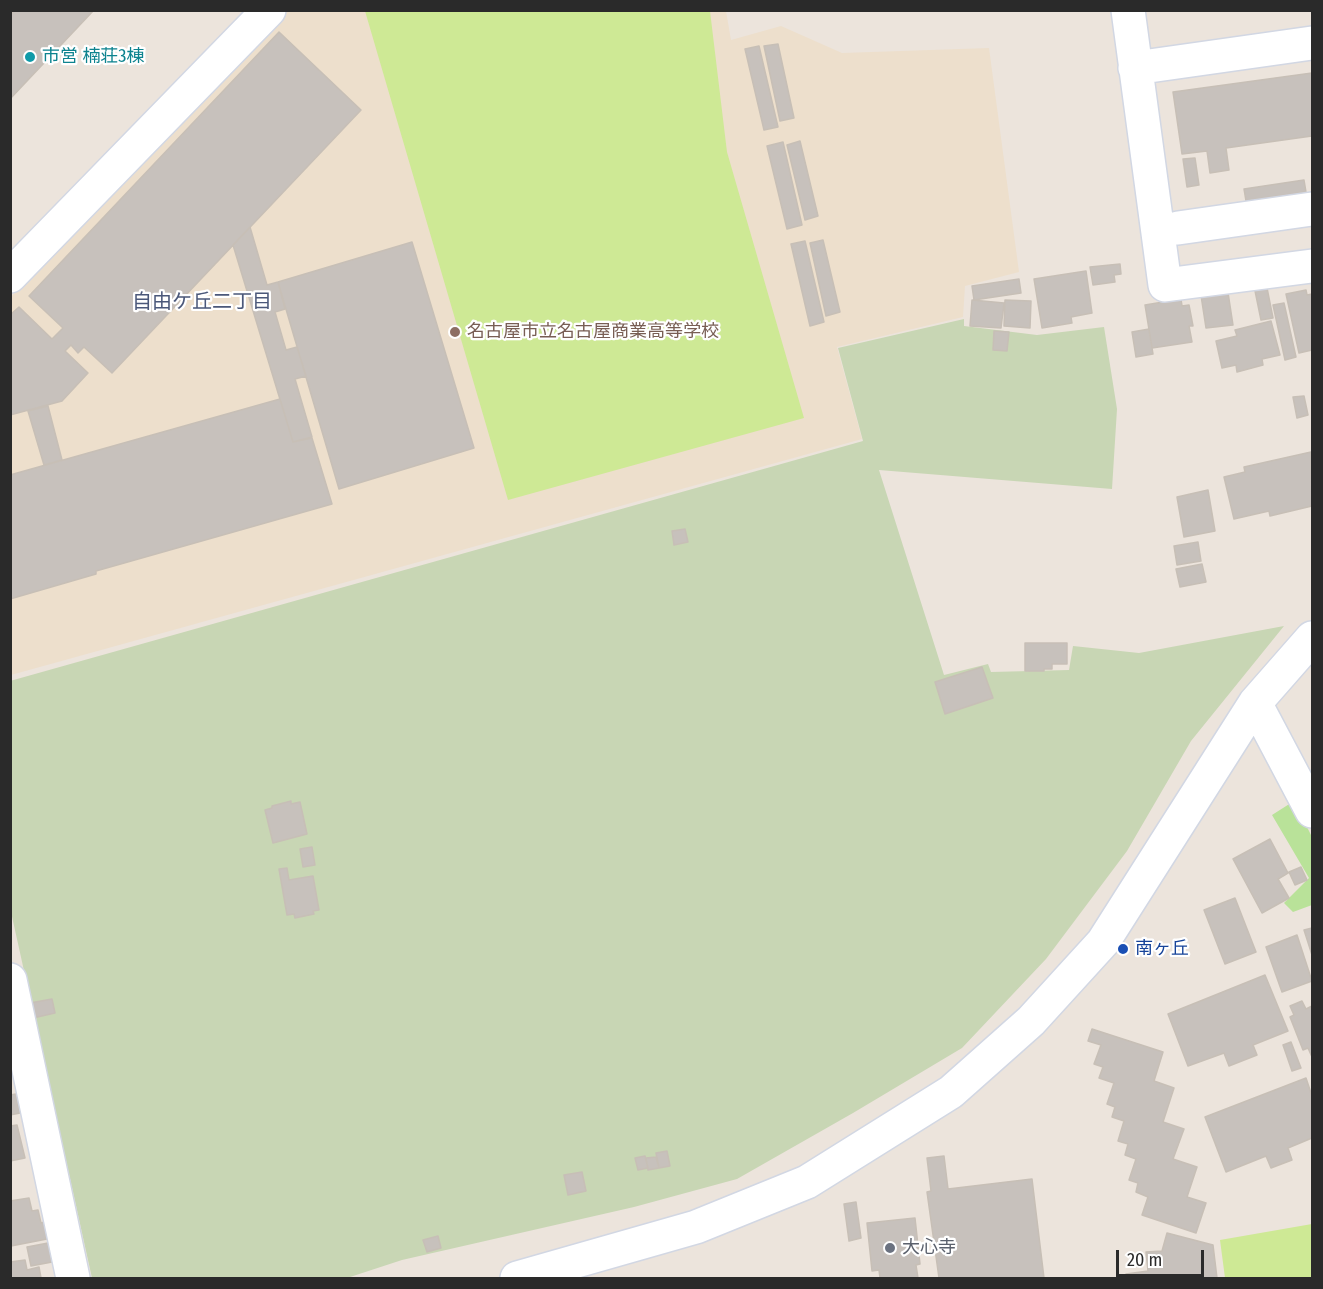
<!DOCTYPE html>
<meta charset="utf-8">
<style>
body{margin:0}
#map{position:relative;width:1323px;height:1289px;overflow:hidden;background:#ece4dc;font-family:"Fira Sans Condensed",sans-serif}
canvas{display:block}
.frame{position:absolute;inset:0;border:12px solid #2a2a2a;pointer-events:none}
.scale{position:absolute;left:1116px;top:1250px;width:88px;height:27px;box-sizing:border-box;border:3px solid #2a2a2a;border-top:0;padding-left:8px;font-size:18px;line-height:21px;white-space:nowrap;color:#2a2a2a;-webkit-text-stroke:4px #fff;paint-order:stroke}
</style>
<div id="map">
<canvas width="1323" height="1289"></canvas>
<div class="frame"></div>
<div class="scale">20 m</div>
</div>
<script>
const c = document.querySelector('canvas').getContext('2d');
c.lineJoin = 'round';
function paint(path, color) { c.fillStyle = color; c.fill(path, 'evenodd'); }
function strokePath(path, color, width, dash) { c.strokeStyle = color; c.lineWidth = width; c.lineCap = dash ? 'butt' : 'round'; c.setLineDash(dash || []); c.stroke(path); }
function write(font, color, halo, rows, align = 'center') {
  c.font = font + ' "Fira Sans Condensed","Noto Sans JP",sans-serif'; c.lineWidth = 4.5; c.setLineDash([]); c.textBaseline = 'middle'; c.strokeStyle = halo; c.fillStyle = color; for (const [text, x, y, turn = 0] of rows) {
    c.save(); c.translate(x, y); c.rotate((+turn || 0) * Math.PI / 180); c.textAlign = isNaN(turn) ? turn : align; if (halo) c.strokeText(text, 0, 0); c.fillText(text, 0, 0); c.restore();
  }
}
paint(new Path2D(`
 M284,11H726L731,40L781,26L842,53L989,48L1019,272L965,286L963,317L837,347L862,439L11,675V297Z`), '#eddfcc');
paint(new Path2D(`
 M1294,801L1312,837V905L1293,912L1284,903L1309,878L1272,815Z`), '#b9e299');
paint(new Path2D(`
 M964,319V326L1037,335L1104,327L1117,409L1112,489L879,470L944,675L988,664L991,672L1069,670L1073,646L1139,653L1284,626L1191,741L1127,851L1046,959L962,1048L853,1113L737,1179L634,1207L402,1260L347,1278H92L11,912L10,681L863,441L838,348Z`), '#c8d6b4');
paint(new Path2D(`
 M365,11H710L727,152L804,418L508,500Z
 M1312,1224V1278H1225L1220,1240Z`), '#cee995');
const building = new Path2D(`
 M15,10H94L10,99V15Z
 M279,32L361,110L112,373L84,347L78,353L71,345L65,351L88,373L62,401L10,415V315L19,307L52,339L63,328L29,296Z
 M778,44L794,118L780,121L764,46Z
 M759,46L778,127L764,130L745,49Z
 M1312,73V136L1226,148L1229,170L1210,173L1207,151L1182,154L1173,92Z
 M800,141L818,216L805,220L787,145Z
 M783,142L802,225L787,229L767,146Z
 M1195,158L1199,185L1187,187L1183,159Z
 M1304,180L1306,192L1246,201L1244,189Z
 M250,227L267,285L278,282L285,309L275,312L286,350L297,347L306,376L295,379L312,437L293,442L233,245Z
 M823,240L840,312L826,316L810,243Z
 M805,241L824,322L810,326L791,244Z
 M412,242L474,448L339,489L278,282Z
 M1120,264L1121,274L1114,275L1115,282L1093,285L1090,267Z
 M1086,271L1092,313L1071,317L1072,323L1042,328L1034,279Z
 M1265,278L1273,318L1261,320L1253,281Z
 M1019,279L1021,293L974,300L972,286Z
 M1227,286L1233,325L1206,328L1200,289Z
 M1306,290L1307,295L1312,294V350L1299,353L1286,294Z
 M1181,299L1182,306L1189,305L1193,326H1189L1192,342L1152,348L1145,305Z
 M972,300L1004,303L1001,328L970,326Z
 M1005,300L1031,301L1030,328L1004,326Z
 M1284,303L1296,357L1285,360L1273,305Z
 M1271,321L1280,355L1262,359L1263,365L1237,372L1236,365L1222,368L1216,341L1237,336L1235,330Z
 M1149,329L1153,354L1136,357L1132,332Z
 M994,331L1009,332L1007,351L993,350Z
 M1304,396L1308,415L1297,418L1293,397Z
 M280,399L293,442L312,438L332,504L96,571V574L10,599V475Z
 M48,406L62,460L44,465L28,411Z
 M1311,452L1312,506L1270,516L1269,511L1234,519L1224,477L1245,472L1244,467Z
 M1208,490L1215,531L1184,537L1177,497Z
 M685,529L688,542L674,545L672,531Z
 M1198,542L1201,561L1177,565L1174,546Z
 M1202,564L1206,582L1180,587L1176,569Z
 M1025,643H1067V664H1052V669H1044V671H1025Z
 M982,667L993,698L945,714L935,682Z
 M291,801V804L300,802L307,834L273,843L265,810L272,808V806Z
 M1270,839L1288,873L1278,879L1289,898L1262,913L1233,859Z
 M312,847L315,865L303,867L300,849Z
 M1301,867L1307,880L1295,885L1289,872Z
 M287,868L289,880L313,876L319,910L313,911L314,914L295,918L294,914L287,915L279,869Z
 M1235,898L1256,952L1225,964L1204,910Z
 M1312,928V955L1304,930Z
 M1297,935L1312,981L1282,992L1266,947Z
 M1265,975L1288,1031L1253,1045L1257,1055L1229,1066L1224,1053L1188,1066L1168,1014Z
 M52,999L55,1013L33,1018L30,1003Z
 M1302,1001L1306,1009L1312,1006V1057L1308,1048L1303,1050L1290,1017L1294,1015L1290,1006Z
 M1092,1029L1163,1052L1154,1081L1174,1088L1163,1122L1184,1129L1173,1159L1197,1167L1187,1197L1206,1203L1196,1233L1142,1215L1148,1197L1136,1192L1138,1183L1129,1180L1136,1159L1125,1155L1128,1144L1118,1141L1124,1121L1112,1117L1115,1107L1107,1104L1114,1083L1099,1078L1103,1067L1094,1064L1101,1045L1088,1041Z
 M1291,1042L1301,1068L1292,1071L1283,1045Z
 M1306,1078L1312,1096V1138L1288,1148L1292,1160L1271,1168L1266,1156L1226,1172L1205,1117Z
 M16,1094L20,1113L10,1115V1095Z
 M17,1125L25,1158L10,1161V1126Z
 M667,1151L670,1166L659,1168L656,1153Z
 M645,1156L648,1168L638,1170L635,1158Z
 M944,1156L948,1189L1032,1179L1044,1278H939L927,1192L931,1191L927,1158Z
 M656,1157L659,1168L648,1170L646,1158Z
 M582,1172L586,1191L568,1195L564,1175Z
 M29,1198L32,1211L38,1210L41,1223L44,1222L47,1239L11,1246L10,1201Z
 M856,1202L861,1238L849,1241L844,1204Z
 M915,1218L920,1264L916,1265L918,1278H880L879,1270L872,1271L867,1223Z
 M1167,1233L1213,1245L1217,1278H1127L1126,1274L1148,1271L1146,1252L1162,1251Z
 M438,1236L441,1248L427,1252L423,1240Z
 M48,1243L52,1262L31,1266L27,1247Z
 M25,1260L27,1270L39,1267L41,1278H10V1262Z`);
paint(building, '#c7c1bc');
strokePath(building, '#c7bfb6', 1.5);
const minor = new Path2D(`
 M1128,10L1165,285L1312,266
 M1135,68L1312,43
 M1178,228L1312,209
 M10,276L269,10
 M1255,703L1312,811
 M10,980L73,1278
 M517,1278L696,1227L807,1182L951,1092L1031,1021L1103,942L1255,703L1312,638`);
strokePath(minor, '#d2d7e3', 36);
strokePath(minor, '#fff', 33);
for (const [x, y, r, color] of [
 [30,57,6,"#0f9aa8"],
 [455,332,6,"#8d6e63"],
 [1123,949,6,"#1a4fb4"],
 [890,1248,6,"#6b7280"]
]) { const dot = new Path2D(); dot.arc(x, y, r, 0, 2 * Math.PI); c.fillStyle = color; c.fill(dot); strokePath(dot, '#fff', 2); }
write('18px', '#0d838f', '#fff', [
 ["市営 楠荘3棟",42,57]
], 'left');
write('18px', '#785e54', '#fff', [
 ["名古屋市立名古屋商業高等学校",467,332]
], 'left');
write('18px', '#164399', '#fff', [
 ["南ヶ丘",1135,949]
], 'left');
write('18px', '#5b616d', '#fff', [
 ["大心寺",902,1248]
], 'left');
write('20px', '#4b587a', '#fff', [
 ["自由ケ丘二丁目",202,302]
]);
</script>
